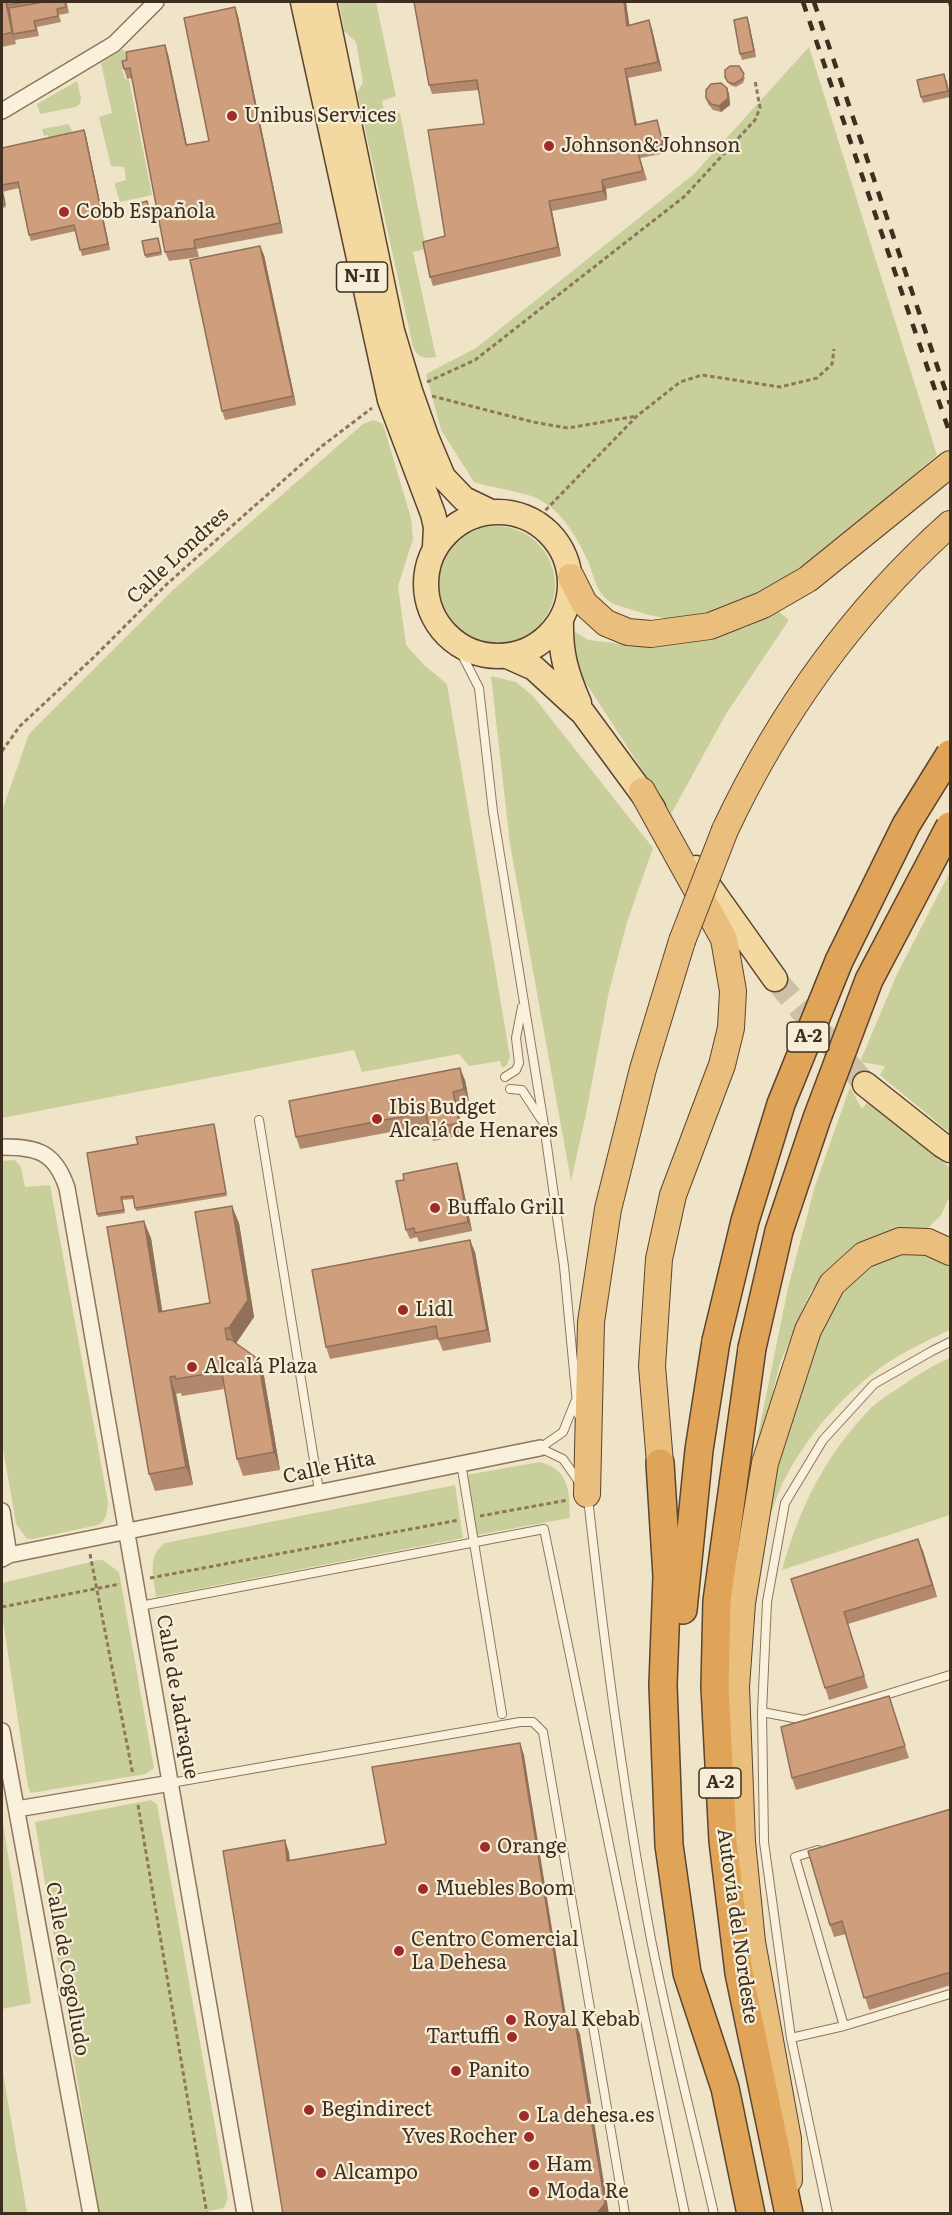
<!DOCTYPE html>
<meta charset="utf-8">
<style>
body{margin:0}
#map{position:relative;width:952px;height:2215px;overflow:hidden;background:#f0e4c8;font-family:Literata,serif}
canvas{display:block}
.frame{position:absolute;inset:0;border:3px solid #3d2e20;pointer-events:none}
</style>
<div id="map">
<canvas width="952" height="2215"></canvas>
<div class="frame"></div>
</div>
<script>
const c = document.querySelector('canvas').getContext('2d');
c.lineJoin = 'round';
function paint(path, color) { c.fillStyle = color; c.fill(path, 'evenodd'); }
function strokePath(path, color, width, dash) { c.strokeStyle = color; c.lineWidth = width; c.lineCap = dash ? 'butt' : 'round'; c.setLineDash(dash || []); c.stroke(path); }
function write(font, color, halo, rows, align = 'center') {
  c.font = font + ' Literata,serif'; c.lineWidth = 4.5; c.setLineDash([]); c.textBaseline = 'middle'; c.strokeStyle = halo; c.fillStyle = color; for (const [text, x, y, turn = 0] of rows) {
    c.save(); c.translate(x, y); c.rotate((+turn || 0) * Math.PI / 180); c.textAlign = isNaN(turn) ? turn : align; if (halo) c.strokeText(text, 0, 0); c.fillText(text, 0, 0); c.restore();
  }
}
paint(new Path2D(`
 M339,2H376L396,96L382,101L385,116L400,113L426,249L413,252L436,357C425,359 418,358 413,347L357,92L363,83L356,42L344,31Z
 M809,47L937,455C869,512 782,599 694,618C676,621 653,617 636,611C628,608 617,606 610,602C595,591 594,575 587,559C575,534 559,506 531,496C513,490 493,488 474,482L441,430L426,374L476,348L694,174Z
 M123,49L127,60V67L122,69L125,79L129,80L152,195L120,202L115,186V183L126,180L124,167L111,166L99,117L112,113L101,63Z
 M77,81L81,98L80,104L76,107L40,114L37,104Z
 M69,124L73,134L49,140L48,135L44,136L42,129Z
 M373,420L383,424L411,518L413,539L398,586L406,645L424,665L447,684L510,1057L507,1065L502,1068L500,1061L469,1066L459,1054L362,1072L354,1050L2,1118V811L29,734L174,589L363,424Z
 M437 585a59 59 0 1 1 118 0a59 59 0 1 1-118 0Z
 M779,612L789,620L726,714L671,814L580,674L570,643L573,631L589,640L647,647L676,644L744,628Z
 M491,676L516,682L533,696L653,848L627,922L609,991L586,1114L571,1181L510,844Z
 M950,872V1133L880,1075L885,1066L860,1062L897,974Z
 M850,1087L862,1109L869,1100L950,1168L949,1198L941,1215L927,1229L903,1231L845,1257L811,1291L780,1363L760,1446L756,1445L788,1288L815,1186Z
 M15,1160L21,1167L25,1187L50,1185L108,1502C107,1512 107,1520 98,1525L33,1539H27L16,1524L2,1443V1161Z
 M920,1251L943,1259L950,1265V1330C924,1342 894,1356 871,1375C834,1404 800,1445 780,1489C775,1501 771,1514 766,1527L788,1420L828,1306L850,1282L882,1260Z
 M950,1358V1515L782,1570C799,1509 824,1457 869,1410C878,1400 892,1393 903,1385C918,1375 933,1365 950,1358Z
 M540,1462C570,1470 569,1491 570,1518L477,1535L466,1475Z
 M455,1485L463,1538L156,1597C154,1577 146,1556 165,1543Z
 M99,1560H103L119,1572L154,1768L146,1774L31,1793L28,1787L2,1614V1583Z
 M151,1800L157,1804L228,2198L224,2208L194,2214L99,2213L35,1822Z
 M2,1816L31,2003L2,2009Z
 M2,2067L27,2213H2Z`), '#c9cf9b');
strokePath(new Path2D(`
 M775,979L865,1084`), '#ccc0a6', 24, [24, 12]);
const service = new Path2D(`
 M457,645L479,688L493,812L544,1125L564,1266L578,1414
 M505,1077L516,1070L519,1063L516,1038L522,1007
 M510,1089L522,1090L541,1119
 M259,1120L319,1491
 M575,1402L563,1432L540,1448L563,1459L579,1482
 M461,1463L502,1714
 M588,1498C604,1643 623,1790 650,1934C668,2028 693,2121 714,2214
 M140,1606L544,1529L685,2214
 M762,1712L804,1720L950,1675
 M171,1783L520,1722H533L543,1732L625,2214
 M818,1850L795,1857L844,2026
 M791,2038L844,2026L950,1994
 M828,2214L791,2038L764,1842L762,1712L767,1602L785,1503L823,1440L874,1384L932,1351L950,1342`);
const minor = new Path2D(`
 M2,111L114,44L156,2
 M2,1147C38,1147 55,1152 67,1188L245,2214
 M2,1511L9,1555
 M2,1559L9,1555L540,1448
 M2,1731L91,2214
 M17,1809L171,1783`);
const primary = new Path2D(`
 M303,2L390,400L433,514L436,527L435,547
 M324,2L392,331L410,391L427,439L443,477L464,499L491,512
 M426 584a72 72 0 1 1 144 0a72 72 0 1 1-144 0Z
 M561,620C560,653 566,673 579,703
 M507,656L534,668L583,713L653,808
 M696,868L775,979
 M865,1084L942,1145L950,1150`);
const trunk = new Path2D(`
 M571,577L584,603L606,623L628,632L651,634L710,626L763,605L808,579L950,464
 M642,791L724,939L733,991L731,1028L722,1065L673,1195L659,1259L652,1366L660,1463
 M725,830C780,713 854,610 950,524
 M587,1494L591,1322L608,1209L643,1069L682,941
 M789,2180L788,2139L752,1942L742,1842L736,1687L742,1603L765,1463L808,1330L832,1284L864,1255L900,1241L928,1242L950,1252`);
const motorway = new Path2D(`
 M752,1348L717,1601L715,1687L723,1841L739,1973L789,2214
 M660,1463L667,1576L663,1685L669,1845L687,1973L725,2088L751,2214
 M683,1610L699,1450L716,1341`);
strokePath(service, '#8d765c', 10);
strokePath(minor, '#8d765c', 18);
strokePath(primary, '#5b4430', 27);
strokePath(trunk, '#5b4430', 28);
strokePath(motorway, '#5b4430', 30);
strokePath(new Path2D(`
 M949,2L950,6
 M427,382L475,360L685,196L755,120L760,108L755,80
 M432,396L533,422L568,428L637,416
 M535,521L637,416L680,382L702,375L780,387L817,378L832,364L834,349
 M2,751L20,726L94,657L168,583L322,446L372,408
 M480,1516L568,1500
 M90,1554L133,1775
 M150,1578L459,1520
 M2,1607L120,1584
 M138,1805L207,2214`), '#8d765c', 3, [4.5, 3]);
strokePath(service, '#faf1dc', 8);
strokePath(minor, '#faf1dc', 15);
strokePath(primary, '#f3d9a0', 24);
strokePath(trunk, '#eabe7c', 26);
strokePath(motorway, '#e0a458', 27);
strokePath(new Path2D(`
 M803,2L950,434
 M814,2L950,404`), '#3d2e20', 4.5, [10, 10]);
const trunkBridge = new Path2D(`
 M682,941L725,830`);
const motorwayBridge = new Path2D(`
 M716,1341L745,1221L781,1104L839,961L906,825L950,754
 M752,1348L779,1231L817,1118L869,980L950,826`);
strokePath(trunkBridge, '#5b4430', 28, []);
strokePath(motorwayBridge, '#5b4430', 30, []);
strokePath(trunkBridge, '#eabe7c', 26);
strokePath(motorwayBridge, '#e0a458', 27);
paint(new Path2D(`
 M2,2H75L67,3L69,13L59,15L61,22L37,27L39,36L15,40L16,44L2,47Z
 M414,2H626L629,26L649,20L652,29L662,71L628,78L637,124L660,129L666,153L640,158L647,180L606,189L607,200L552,211L561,256L433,286L430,277L445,236L484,124L479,90L432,94L429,85Z
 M238,16L283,233L197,249L199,257L169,261L165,252L132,78L127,79L124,69L168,54L187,145L209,141Z
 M749,23L756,57L742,60L740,54Z
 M725,77H745L743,83L736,87L730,85Z
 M947,80L950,97L923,103L921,97Z
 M727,88L729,94L730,105L721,112L713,110L708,104L706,98Z
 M84,130L86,136L110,250L82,256L76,231L31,241L29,235L19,188L2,192L6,207L2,208V148Z
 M147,201L151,216L137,220L133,205Z
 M158,238L162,255L146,258L145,255Z
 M264,255L296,405L225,420L222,411Z
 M465,1080L469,1101L457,1104L463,1135L433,1141L428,1125L300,1149L296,1137Z
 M214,1124L227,1196L136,1211L133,1199L122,1200L125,1213L98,1217L97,1214L138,1144Z
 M460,1173L472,1231L419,1242L417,1237L410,1239L406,1230Z
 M239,1223L254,1317L236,1343L264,1376L280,1470L243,1476L237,1459L224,1386H223L224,1389L182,1396L181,1393L176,1394L193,1485L155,1491L149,1474L151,1238L162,1311L210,1303Z
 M475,1252L491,1342L443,1351L438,1339L330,1359L326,1347Z
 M923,1551L937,1597L848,1624L868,1688L829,1700L791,1579Z
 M889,1696L909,1758L796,1790L792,1778Z
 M951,1809V1985L869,2010L846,1934L834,1937L830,1925Z`), '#b2896c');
paint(new Path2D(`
 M6,2L10,12L13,34L16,44L12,32Z
 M624,2H626L631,35L627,26Z
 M235,7L238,16L283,233L280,223Z
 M747,17L749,23L756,57L754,51Z
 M649,20L652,29L662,71L658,62Z
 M165,45L168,54L189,155L186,145Z
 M625,69L628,78L638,134L635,125Z
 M727,88L729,94L730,105L721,112L719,106Z
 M84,130L86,136L110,250L108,244Z
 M602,180L606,189L607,200L603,191Z
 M549,201L552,211L561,256L558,247Z
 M260,246L264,255L296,405L293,396Z
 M460,1068L465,1080L469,1101L464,1089Z
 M453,1092L457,1104L463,1135L459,1123Z
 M457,1163L460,1173L472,1231L468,1222Z
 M232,1206L239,1223L254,1317L235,1345L229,1328Z
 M144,1221L151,1238L165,1329L159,1312Z
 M470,1240L475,1252L491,1342L487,1330Z
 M258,1359L264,1376L280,1470L274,1452Z
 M170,1377L176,1394L193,1485L186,1467Z
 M918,1539L923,1551L937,1597L932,1585Z
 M520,1743L524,1755L568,2028L564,2016Z
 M285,1840L289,1852L291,1873L287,1861Z
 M575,2022L580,2034L609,2214H597Z`), '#916f58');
const building = new Path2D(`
 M2,2H6L12,32L2,35Z
 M7,2H25L7,5Z
 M44,2H65L66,7L57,9L58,16L34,21L36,30L13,34L9,8Z
 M414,2H624L627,26L649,20L658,62L625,69L635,125L657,120L663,144L637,149L643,171L602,180L603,191L549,201L558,247L430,277L423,242L445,236L428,130L484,124L477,80L429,85Z
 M235,7L280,223L194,240L195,248L165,252L130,68L124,69L122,61L127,60L126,52L165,45L186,145L209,141L184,18Z
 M747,17L754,51L740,54L734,20Z
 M730,66H739L744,74L742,79L734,84L728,82L725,77V70Z
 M944,74L948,91L921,97L917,80Z
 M721,83L727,88L728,98L719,106L711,104L706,98V90L711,84Z
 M84,130L108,244L80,250L74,225L29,235L18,182L2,185V148Z
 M2,189L5,204L2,205Z
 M147,201L150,212L136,217L133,205Z
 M158,238L161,252L145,255L142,241Z
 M260,246L293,396L222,411L190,260Z
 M460,1068L464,1089L453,1092L459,1123L429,1129L426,1112L296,1137L289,1101Z
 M214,1124L226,1193L135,1208L133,1196L121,1197L124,1210L97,1214L87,1153L138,1144L136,1137Z
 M457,1163L468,1222L415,1233L414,1228L406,1230L396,1181L404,1180L403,1174Z
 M232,1206L248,1300L229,1328H225L227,1340L230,1339L258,1359L274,1452L237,1459L221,1368L217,1369L218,1372L176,1379L175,1376L170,1377L186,1467L149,1474L107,1227L144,1221L159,1312L210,1303L195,1212Z
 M470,1240L487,1330L438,1339L436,1326L326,1347L312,1270Z
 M918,1539L932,1585L844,1612L864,1676L825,1688L791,1579Z
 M889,1696L905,1746L792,1778L781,1727Z
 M520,1743L564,2016L575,2022L605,2203L597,2214H283L223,1851L285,1840L287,1861L386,1844L372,1767Z
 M951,1809V1972L864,1998L842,1921L830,1925L808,1851Z`);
paint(building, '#cf9f7d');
strokePath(building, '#916f58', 1.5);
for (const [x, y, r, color] of [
 [232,116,6,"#9e2a2b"],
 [549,146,6,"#9e2a2b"],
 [64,212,6,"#9e2a2b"],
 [377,1119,6,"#9e2a2b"],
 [435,1208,6,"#9e2a2b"],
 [403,1310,6,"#9e2a2b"],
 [192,1367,6,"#9e2a2b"],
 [485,1847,6,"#9e2a2b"],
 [423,1889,6,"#9e2a2b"],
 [399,1951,6,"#9e2a2b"],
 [511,2020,6,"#9e2a2b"],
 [512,2037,6,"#9e2a2b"],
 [456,2071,6,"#9e2a2b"],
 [309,2110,6,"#9e2a2b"],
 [524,2116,6,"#9e2a2b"],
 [529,2137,6,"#9e2a2b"],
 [534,2165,6,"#9e2a2b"],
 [321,2173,6,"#9e2a2b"],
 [534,2192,6,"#9e2a2b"]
]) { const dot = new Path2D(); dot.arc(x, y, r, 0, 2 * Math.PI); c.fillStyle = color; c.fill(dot); strokePath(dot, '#f7eed8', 2); }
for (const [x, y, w] of [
 [362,277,51],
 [808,1037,42],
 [720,1783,42]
]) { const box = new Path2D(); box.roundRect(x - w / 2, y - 15, w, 30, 4.5); c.fillStyle = '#f7eed8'; c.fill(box); strokePath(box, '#3d2e20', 1.5); }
write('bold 18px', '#3d2e20', null, [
 ["N-II",362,277],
 ["A-2",808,1037],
 ["A-2",720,1783]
]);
write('20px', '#3d2e20', '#f7eed8', [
 ["Unibus Services",244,116],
 ["Johnson&Johnson",561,146],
 ["Cobb Española",76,212],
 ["Ibis Budget",389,1108],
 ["Alcalá de Henares",389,1131],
 ["Buffalo Grill",447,1208],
 ["Lidl",415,1310],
 ["Alcalá Plaza",204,1367],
 ["Orange",497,1847],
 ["Muebles Boom",435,1889],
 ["Centro Comercial",411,1940],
 ["La Dehesa",411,1963],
 ["Royal Kebab",523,2020],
 ["Tartuffi",500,2037,"right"],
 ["Panito",468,2071],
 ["Begindirect",321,2110],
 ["La dehesa.es",536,2116],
 ["Yves Rocher",517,2137,"right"],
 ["Ham",546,2165],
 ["Alcampo",333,2173],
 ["Moda Re",546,2192]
], 'left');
write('20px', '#3d2e20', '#f7eed8', [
 ["Calle Londres",178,556,-43],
 ["Calle Hita",329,1468,-12],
 ["Calle de Jadraque",177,1697,80],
 ["Autovía del Nordeste",737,1926,82],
 ["Calle de Cogolludo",67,1969,80]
]);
</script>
